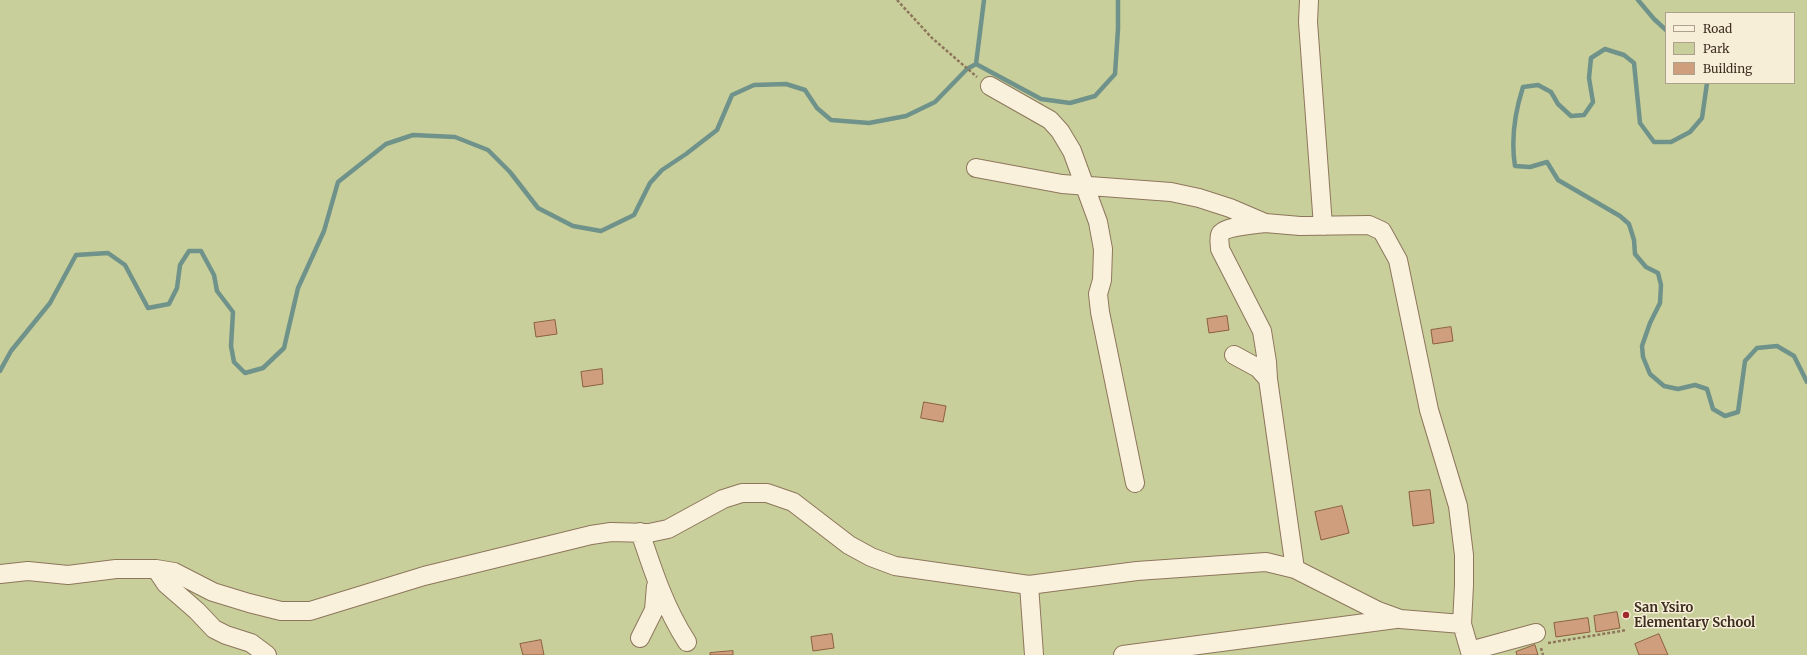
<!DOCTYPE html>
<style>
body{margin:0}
#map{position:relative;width:1807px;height:655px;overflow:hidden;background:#f0e4c8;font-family:Merriweather,serif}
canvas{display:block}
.legend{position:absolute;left:1665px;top:12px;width:130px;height:72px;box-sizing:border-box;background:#f7eed8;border:1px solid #ada18e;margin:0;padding:5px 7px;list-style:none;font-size:12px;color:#3d2e20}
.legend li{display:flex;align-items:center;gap:8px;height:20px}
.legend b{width:20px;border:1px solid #ada18e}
</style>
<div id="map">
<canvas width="1807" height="655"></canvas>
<ul class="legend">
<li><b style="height:5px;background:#faf1dc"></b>Road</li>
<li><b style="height:11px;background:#c9cf9b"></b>Park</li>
<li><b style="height:11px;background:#cf9f7d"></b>Building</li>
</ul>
</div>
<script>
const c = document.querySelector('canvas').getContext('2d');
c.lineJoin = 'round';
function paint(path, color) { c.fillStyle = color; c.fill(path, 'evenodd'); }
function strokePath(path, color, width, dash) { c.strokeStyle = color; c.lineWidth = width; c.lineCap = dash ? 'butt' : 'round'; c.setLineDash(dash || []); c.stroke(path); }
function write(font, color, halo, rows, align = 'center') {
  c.font = font + ' Merriweather,serif'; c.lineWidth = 3; c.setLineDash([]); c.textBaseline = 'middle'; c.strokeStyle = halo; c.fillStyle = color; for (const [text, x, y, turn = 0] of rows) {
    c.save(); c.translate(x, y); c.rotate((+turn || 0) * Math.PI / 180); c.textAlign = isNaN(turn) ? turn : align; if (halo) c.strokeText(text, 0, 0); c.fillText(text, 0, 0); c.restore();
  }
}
paint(new Path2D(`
 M0,0H1807V655H0ZM1666,13H1794V83H1666Z`), '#c9cf9b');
strokePath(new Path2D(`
 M1638,0L1654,19L1666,30
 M976,64L1041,99L1070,103L1095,96L1115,74L1118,29V0
 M976,64L984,0
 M1707,83L1702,118L1690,132L1671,142H1654L1640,123L1634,63L1624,55L1605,49L1591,58L1589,78L1593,102L1584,115L1571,116L1558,104L1551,92L1538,85L1523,87C1515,112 1511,141 1515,166L1530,167L1547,162L1558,180L1620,216L1629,224L1634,240L1635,254L1646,267L1658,273L1661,285L1660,303L1650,323L1642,346L1643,357L1650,374L1664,386L1678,389L1695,385L1707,389L1713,409L1725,416L1738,412L1745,361L1757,348L1777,346L1794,356L1807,382
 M0,371L11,351L50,303L76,255L108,253L125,265L148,308L169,304L177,288L180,265L189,251H201L214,275L217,291L233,312L231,346L234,362L245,373L263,368L284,348L298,288L324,231L338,182L386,144L413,135L455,137L488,150L510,172L538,208L573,226L601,231L634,215L650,183L662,170L686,154L717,130L732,95L754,85L786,84L805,90L817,108L831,120L869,123L906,116L935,102L967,69L976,64`), '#6f938a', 4.5);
const building = new Path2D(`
 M1227,316L1229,330L1209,333L1207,319Z
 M555,320L557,334L536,337L534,323Z
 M1451,327L1453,341L1433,344L1431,330Z
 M602,369L603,384L583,387L581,372Z
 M924,402L946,406L943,422L921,418Z
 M1430,490L1434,523L1413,526L1409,492Z
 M1342,506L1349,533L1321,540L1315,512Z
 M1617,612L1620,628L1596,632L1594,616Z
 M1588,618L1590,632L1556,637L1554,623Z
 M832,634L834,648L813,651L811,637Z
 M1659,634L1668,655H1639L1635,644Z
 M541,640L544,655H523L520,644Z
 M1535,645L1538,655H1517L1516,652Z
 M733,651V655H710V653Z`);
paint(building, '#cf9f7d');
strokePath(building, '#8d5f41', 1);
const minor = new Path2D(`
 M1309,0L1308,22L1323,226
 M990,86L1050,120L1060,131L1072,151L1098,222L1103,249L1102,280L1098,294L1100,312L1135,483
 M976,168L1062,184L1171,192L1199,198L1230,208L1265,223L1300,226L1369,225L1382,231L1398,260L1429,410L1458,506L1464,555V585L1462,624L1471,655
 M1265,223C1254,225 1228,226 1221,233C1218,237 1220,244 1220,249L1262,331L1267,362L1268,379
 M1234,355L1258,368L1268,379L1295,569
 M640,532C653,571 665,608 687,642
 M156,569L166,584L197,611L214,629L226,635L251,643L267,655
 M0,574L28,571L68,575L116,569H156L174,572L213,592L249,603L281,611H310L424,576L591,535L611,532L649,533L668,529L723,499L742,493H767L793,502L849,545L871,557L895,566L1029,585L1137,571L1266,562L1295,569L1378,611L1400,619L1462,624
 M1029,585L1034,655
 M640,638L654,610L656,586
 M1470,651L1536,633
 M1123,655L1396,619`);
strokePath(minor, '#8d765c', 20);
strokePath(new Path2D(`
 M897,0L932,38L977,77
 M1548,643L1627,630
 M1541,648L1543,655`), '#8d765c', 2.5, [3, 2]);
strokePath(minor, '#faf1dc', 18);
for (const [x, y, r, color] of [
 [1626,615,4,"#9e2a2b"]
]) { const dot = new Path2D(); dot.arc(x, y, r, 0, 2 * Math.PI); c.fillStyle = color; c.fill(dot); strokePath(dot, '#f7eed8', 1.5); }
write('bold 13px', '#3d2e20', '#f7eed8', [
 ["San Ysiro",1634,608],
 ["Elementary School",1634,623]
], 'left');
</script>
